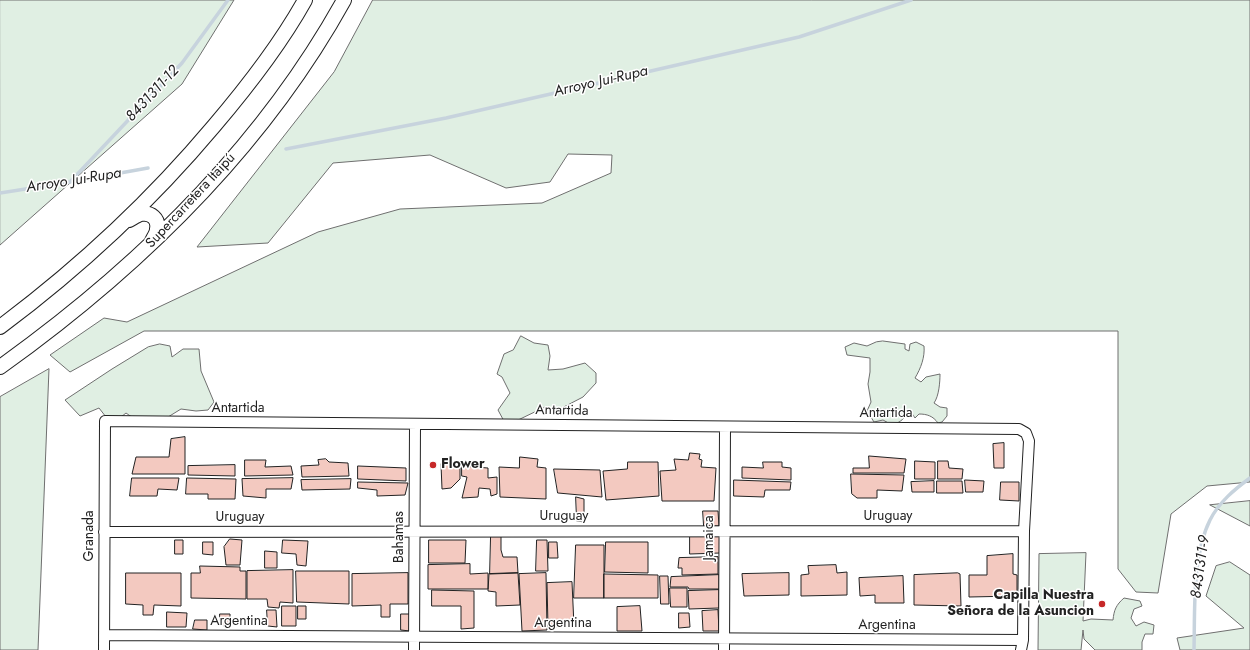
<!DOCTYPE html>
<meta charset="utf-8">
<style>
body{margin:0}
canvas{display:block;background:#fff}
</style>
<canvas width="1250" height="650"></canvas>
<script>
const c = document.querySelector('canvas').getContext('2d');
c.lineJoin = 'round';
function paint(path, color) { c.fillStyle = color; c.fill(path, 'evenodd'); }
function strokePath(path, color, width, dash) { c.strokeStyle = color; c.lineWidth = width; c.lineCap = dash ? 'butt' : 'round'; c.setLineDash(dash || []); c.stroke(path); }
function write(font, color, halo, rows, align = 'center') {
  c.font = font + ' Jost,sans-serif'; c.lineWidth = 3; c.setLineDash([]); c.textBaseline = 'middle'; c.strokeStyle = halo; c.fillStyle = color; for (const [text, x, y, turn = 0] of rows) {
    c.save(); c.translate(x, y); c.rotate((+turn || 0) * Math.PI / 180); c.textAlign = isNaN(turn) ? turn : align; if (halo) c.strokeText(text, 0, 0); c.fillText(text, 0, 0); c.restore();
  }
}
const green = new Path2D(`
 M0,0H234L182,84L0,245Z
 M373,0H1250V482L1207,486L1171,514L1158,593L1136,592L1118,569V331H144L70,372L50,355L104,318L127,322L318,232L400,209L542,203L611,173L612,155L568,154L550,182L506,188L430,155L333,163L268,243L197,247L334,72Z
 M521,336L534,343L548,345L550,356L548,370L563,369L585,363L596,373V383L583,397L556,411L545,407L516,421L505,423L498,410L510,393L502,377L497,374L504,354L513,350Z
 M883,341L905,344V349L909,351L910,344L916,342L924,346C925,357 921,368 915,378L921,382L926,377L940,374C940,382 939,396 934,403L940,407L947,408V416L942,422L938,423C933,416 927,414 919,414L915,418L909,409C906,418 901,422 892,425L883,420L874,422L867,411L871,402L868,384L870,372V358L847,355L845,347L854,343L867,346L876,342Z
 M160,344L170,346L172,357L183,349H199L201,371L214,402L208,410L196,411L181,409L168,417L136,420L126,413L121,417H106L99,408L80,416L65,400L112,369L148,347Z
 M49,369L38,650H0V397Z
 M1250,501V526L1210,505Z
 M1086,553L1083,621L1091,619L1113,620C1114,610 1116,605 1124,598L1140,601L1142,606L1134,609L1131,618L1136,626L1144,622L1154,625L1153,634H1145L1142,642V650H1095L1084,639L1083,630L1081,650H1038L1039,554Z
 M1230,562L1250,575V650H1180L1177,638L1244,628L1206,596L1216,566Z`);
paint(green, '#e0efe3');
strokePath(green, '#6f6f6f', 1);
strokePath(new Path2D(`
 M286,149L446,118L799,37L911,0
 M70,182L182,63L228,0
 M0,193L70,182L148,168
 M1194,650C1195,610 1192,556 1210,520C1219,502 1235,489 1250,478`), '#c7d3dd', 3.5);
const building = new Path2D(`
 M185,437V474H132L136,457H169L171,439Z
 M1004,443V468H994L993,444Z
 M690,453L700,454L699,459L702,460L701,467L716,468L714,501H662L660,471L676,470L674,459L688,460Z
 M869,456L906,459L904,473H853V468H869Z
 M520,457L538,459L537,467L546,468V499L500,497L499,467L519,468Z
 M326,459L329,462L348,463L349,476L302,477L301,466L319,465L318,460Z
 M245,460H266L265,467L291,466L293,475L245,476Z
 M915,461L935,462V479H915Z
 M938,461H948L949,468L963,469L962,479H938Z
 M445,462L460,464V479L451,488L442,489L441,464Z
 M628,462H658L659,496L606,500L603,471L627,469Z
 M763,462H782V467L791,468V480L742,478V467L763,468Z
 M235,465V476L188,475V466Z
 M358,466L406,468V481L358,479Z
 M462,466L488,468V478L497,477V494L491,496L490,489L479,488L478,497L462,498L467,477L462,476Z
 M554,469L600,470L602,497L558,493Z
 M851,474L904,475L902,491L877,490V498H857L852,494Z
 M132,478H179L177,490L158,489L157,496H130Z
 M187,478L236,479L235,499H208V494H186Z
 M293,478L291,489H266V498L243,496L242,479Z
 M351,479L350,489L302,490L301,480Z
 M734,480L791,482L790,490H765L764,497L734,496Z
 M965,480L984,481L983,492H966Z
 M934,481V492H912L911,482Z
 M937,481H962L963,493H937Z
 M358,482L408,483L405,495L377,496V490L358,488Z
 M1001,482H1019V501L1000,500Z
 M576,497L584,499V522L577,521Z
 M703,511H718L719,526H704Z
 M491,535L501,536V550L503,557H517L518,573L490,574Z
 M690,535L720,536V553L690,554Z
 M230,539L242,540L240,565H226L224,547Z
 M175,540H183V554H175Z
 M283,540L308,541L306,566L297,565L296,554L282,553Z
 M429,540H466L465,563H429Z
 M537,540H547L548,571H536Z
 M203,542H213V555L203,554Z
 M549,542H557L558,558H549Z
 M606,542H648V573L605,572Z
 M576,545H604V598H574Z
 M265,551L277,552V568H265Z
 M1013,554V574L1017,575V596L969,597V575H987V556Z
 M718,557V574L682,575V568H678L679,558Z
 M470,564V574L488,573V589H428V565Z
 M836,565L837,573L847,572V595L801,596V575L809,574L808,566Z
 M200,566L240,567V571H246V599L191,598V573H200Z
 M293,570V603L280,602L279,608L268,607L267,599H247V571Z
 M296,571H349V604L297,602Z
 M126,573H181V606L154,605L153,615H143V605L126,604Z
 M408,573V604H390V617H381V605L352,606V574Z
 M518,573L520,605L496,606V592L488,591L489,574Z
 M546,573L547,630L522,631L519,574Z
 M789,573V595L744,596L742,574Z
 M958,573L960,574L961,606L914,605V575Z
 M604,574L658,575V598H604Z
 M719,575V589H689L688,587H670L671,577Z
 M660,576H668L669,604H661Z
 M903,576L904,603H875V595L860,596L859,578Z
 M572,582L574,626L548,627L547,583Z
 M670,588H687V607H671Z
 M432,590L474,591V628L461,629V606H432Z
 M719,590V608L689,609L688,591Z
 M282,606H296V626H282Z
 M298,606H306V619H298Z
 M640,606L642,631H617V607Z
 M267,610H276L277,627L268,626Z
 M718,610L719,631H703L702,611Z
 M167,612L187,613L186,627H167Z
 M679,613H689L690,627L679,628Z
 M220,614H230V627H225L220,623Z
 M401,614H410V631L401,630Z
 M195,620H207V630L193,629Z`);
paint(building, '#f3c9c0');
strokePath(building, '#222', 1);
const street = new Path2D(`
 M104,532L1024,531
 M104,635L1023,640
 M104,650L105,421L1019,429L1026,433L1029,441L1024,531L1023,640L1021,650
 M414,650L415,424
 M724,650L725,427`);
const secondary = new Path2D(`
 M129,220C133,218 137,215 141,214C151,212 159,219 157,229C157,233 154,237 152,241
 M0,327C79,268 151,201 214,126C248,86 280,45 305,0
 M0,367C137,269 262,148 344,0`);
strokePath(street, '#222', 12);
strokePath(secondary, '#222', 16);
strokePath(street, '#fff', 10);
strokePath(secondary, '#fff', 14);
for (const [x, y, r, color] of [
 [433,465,4,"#c62828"],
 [1102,604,4,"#c62828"]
]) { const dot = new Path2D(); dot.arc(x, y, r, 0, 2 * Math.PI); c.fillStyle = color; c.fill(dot); strokePath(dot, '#fff', 1.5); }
write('14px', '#222', '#fff', [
 ["Supercarretera Itaipú",191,201,-47],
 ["Antartida",238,409],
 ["Antartida",562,411,1],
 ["Antartida",886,414],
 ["Uruguay",564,517],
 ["Uruguay",888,517],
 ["Uruguay",240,518],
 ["Granada",90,536,-90],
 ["Bahamas",400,537,-90],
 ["Jamaica",710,538,-90],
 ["Argentina",239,622],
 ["Argentina",563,624],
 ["Argentina",887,626]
]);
write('bold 14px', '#222', '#fff', [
 ["Flower",441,465],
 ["Capilla Nuestra",1094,596,"right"],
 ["Señora de la Asuncion",1094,612,"right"]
], 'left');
write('italic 15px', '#222', '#fff', [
 ["Arroyo Jui-Rupa",601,82,-13],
 ["8431311-12",153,94,-47],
 ["Arroyo Jui-Rupa",74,181,-9],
 ["8431311-9",1201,567,-82]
]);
</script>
